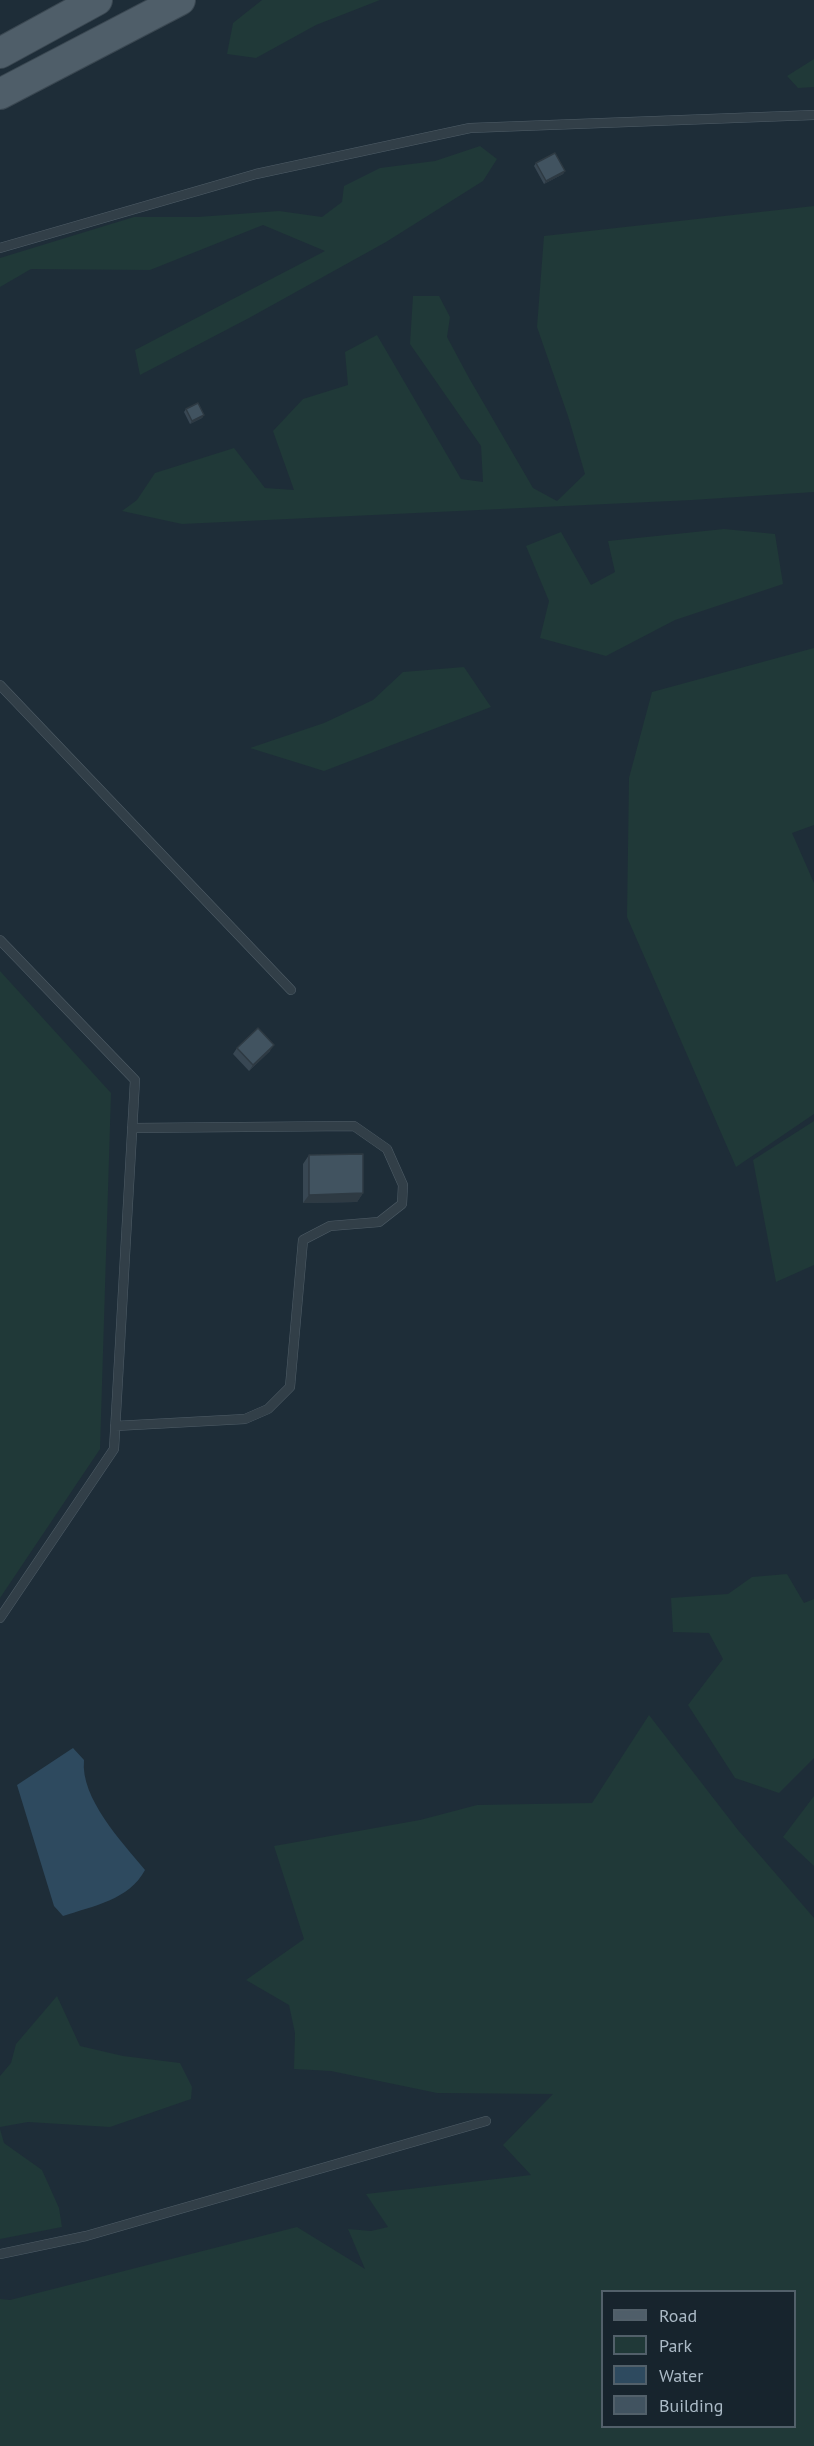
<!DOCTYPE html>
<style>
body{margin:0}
#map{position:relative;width:814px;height:2446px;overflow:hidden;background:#1e2d38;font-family:"PT Sans",sans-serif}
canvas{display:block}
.legend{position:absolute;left:601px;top:2290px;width:195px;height:138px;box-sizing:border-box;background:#17242d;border:2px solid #52606a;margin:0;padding:8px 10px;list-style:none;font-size:18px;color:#abbac6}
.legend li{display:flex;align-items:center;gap:12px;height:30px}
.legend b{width:30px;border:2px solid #52606a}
</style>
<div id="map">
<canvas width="814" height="2446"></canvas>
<ul class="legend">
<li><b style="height:8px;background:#4f5e69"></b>Road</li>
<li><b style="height:16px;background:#203938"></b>Park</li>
<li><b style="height:16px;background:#2e4a5f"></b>Water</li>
<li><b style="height:16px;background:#415360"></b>Building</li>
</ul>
</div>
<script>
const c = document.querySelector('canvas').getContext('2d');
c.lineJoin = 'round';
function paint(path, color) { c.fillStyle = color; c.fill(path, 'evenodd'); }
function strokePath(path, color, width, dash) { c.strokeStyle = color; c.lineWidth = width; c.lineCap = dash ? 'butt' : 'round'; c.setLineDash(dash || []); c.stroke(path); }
paint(new Path2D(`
 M262,0H380L316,25L256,58L227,54L233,23Z
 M814,59V87L798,88L787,76Z
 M480,146L497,159L483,181L386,242L249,318L140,375L135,350L325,251L263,225L150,270L31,269L0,287V258L134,217H198L279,211L322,217L342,202L344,186L380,168L435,161Z
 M814,206V492L692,500L182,524L122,511L137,500L155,473L234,448L265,488L294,490L273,431L303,399L348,385L345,352L377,335L461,479L483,482L481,446L410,344L413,296H439L450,317L447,337L469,378L533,488L557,501L585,474L568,416L537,327L544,236Z
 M724,529L775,534L783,584L675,620L606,656L540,638L549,601L526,546L561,532L591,585L615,572L608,541Z
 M814,648V825L792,833L814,883V1114L736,1167L627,917L629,778L652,692Z
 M464,667L491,707L324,771L250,748L324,723L373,700L403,672Z
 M0,971L111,1093L100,1449L0,1598Z
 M814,1121V1265L776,1282L753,1160Z
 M787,1574L804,1603L814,1599V1758L779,1793L735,1778L688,1705L723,1659L709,1633L673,1632L671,1598L728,1594L752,1577Z
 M649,1715L738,1830L814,1918V2446H0V2299L10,2300L297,2227L365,2269L348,2229L371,2231L388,2227L366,2194L531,2175L503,2145L553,2094L437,2093L331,2071L294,2069L295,2033L289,2005L246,1980L304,1939L274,1846L420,1820L477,1805L592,1803ZM602,2292H794V2426H602Z
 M814,1796V1866L783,1837Z
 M57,1996L80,2046L123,2056L180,2063L192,2087L191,2099L110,2127L28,2122L0,2127V2076L11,2063L16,2044Z
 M0,2129L4,2143L42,2170L59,2208L62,2227L0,2239Z`), '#203938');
paint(new Path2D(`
 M73,1748L84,1760C80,1798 122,1842 145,1870C129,1900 93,1906 63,1916L54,1906L17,1785Z`), '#2e4a5f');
const lane = new Path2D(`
 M0,248L256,174L470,128L814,115
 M0,685L291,990
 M0,940L135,1080L114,1449L0,1618
 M115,1426L245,1419L268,1409L290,1387L303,1240L330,1226L379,1222L402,1204L403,1185L387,1149L354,1126L132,1128
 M0,2254L86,2236L486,2121`);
const primary = new Path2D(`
 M0,53L97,0
 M0,94L180,0`);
strokePath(lane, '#4f5d67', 10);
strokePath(primary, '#3b4852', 32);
strokePath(lane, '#323f48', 9);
strokePath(primary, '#4f5e69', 30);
paint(new Path2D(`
 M536,163L565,171L563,174L544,184L534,166Z
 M186,409L204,415L202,418L190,424L184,412Z
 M237,1048L270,1051L249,1071L233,1054Z
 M309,1155L363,1193L357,1202L303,1203V1164Z`), '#384753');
paint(new Path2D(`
 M565,171L563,174L544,184L546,181Z
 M204,415L202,418L190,424L192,421Z
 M274,1045L270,1051L249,1071L253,1065Z
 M363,1193L357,1202L303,1203L309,1195Z`), '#2e3a43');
const building = new Path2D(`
 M555,153L565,171L546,181L536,163Z
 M198,403L204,415L192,421L186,409Z
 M258,1028L274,1045L253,1065L237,1048Z
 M363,1154V1193L309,1195V1155Z`);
paint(building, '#415360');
strokePath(building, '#2e3a43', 1.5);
</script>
